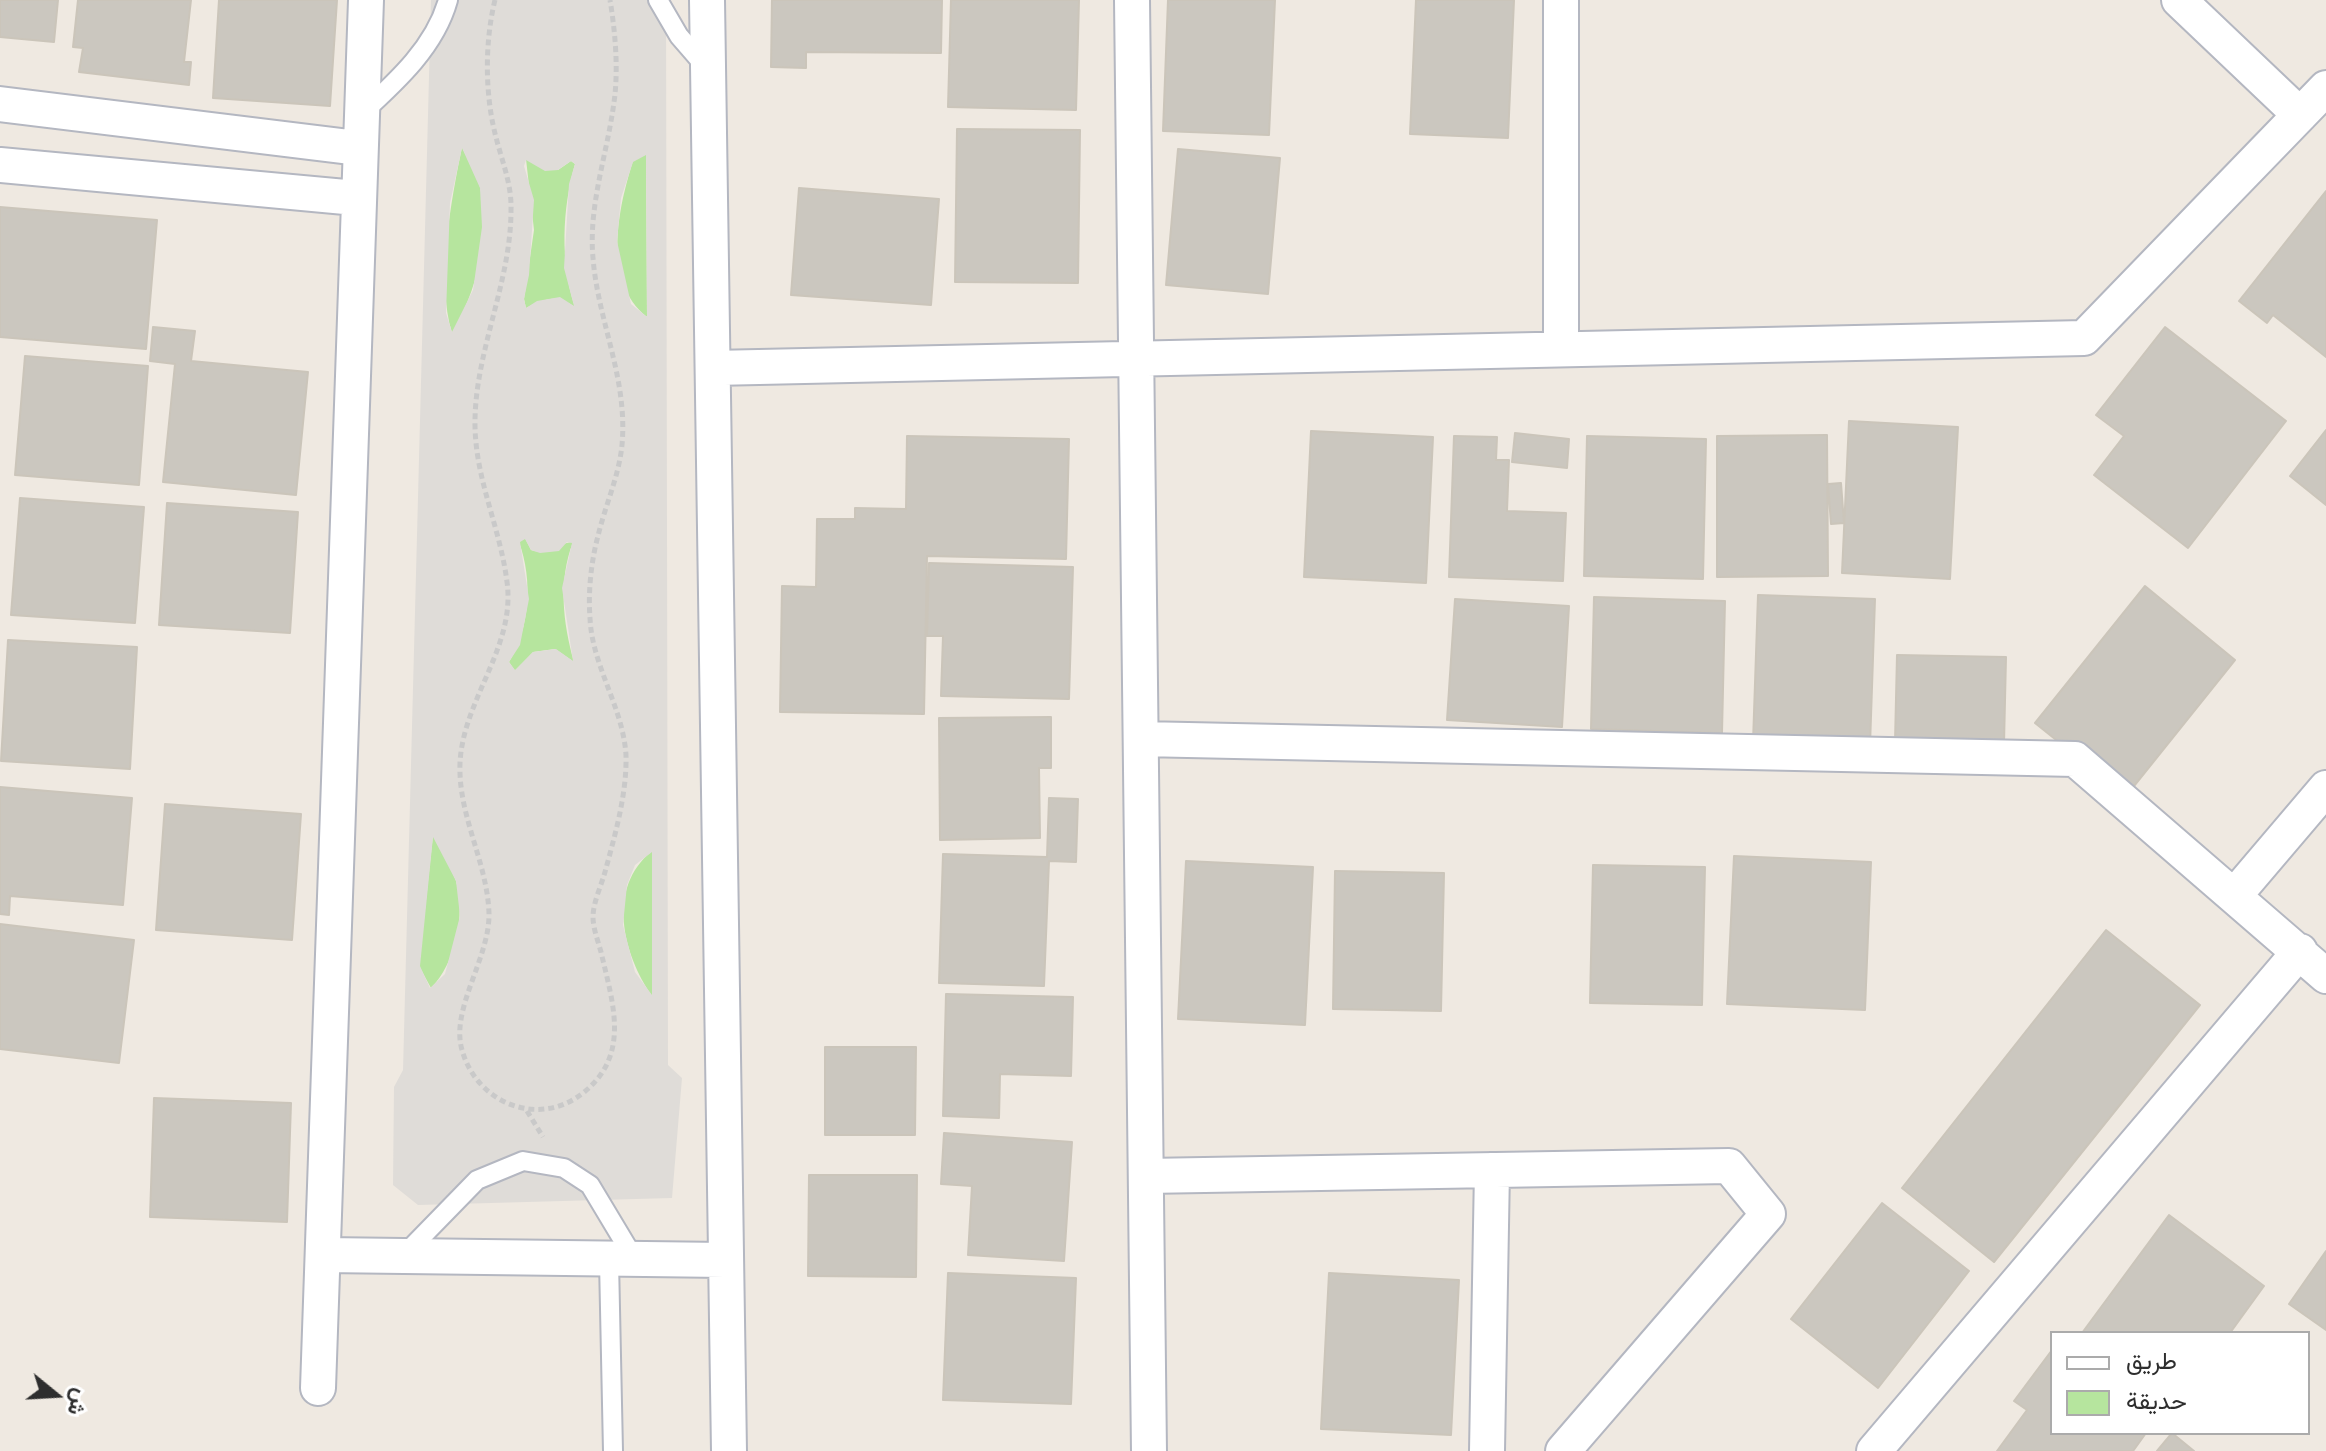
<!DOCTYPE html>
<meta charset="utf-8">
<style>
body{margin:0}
#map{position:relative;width:2326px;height:1451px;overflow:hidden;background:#efe9e1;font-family:Ubuntu,Vazirmatn,sans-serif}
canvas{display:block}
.legend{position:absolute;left:2050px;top:1331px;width:260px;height:104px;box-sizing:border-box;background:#fff;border:2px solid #ababab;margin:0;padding:10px 14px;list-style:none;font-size:24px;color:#2e2e2e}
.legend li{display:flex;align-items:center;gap:16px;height:40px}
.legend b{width:40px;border:2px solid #ababab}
.north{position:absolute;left:16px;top:1355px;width:80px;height:80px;-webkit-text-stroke:6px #fff;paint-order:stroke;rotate:108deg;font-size:22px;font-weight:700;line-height:32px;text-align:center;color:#2e2e2e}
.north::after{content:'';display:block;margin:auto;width:28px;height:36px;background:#2e2e2e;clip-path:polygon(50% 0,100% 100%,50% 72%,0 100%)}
</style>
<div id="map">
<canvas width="2326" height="1451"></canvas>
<ul class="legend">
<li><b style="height:10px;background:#fff"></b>طريق</li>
<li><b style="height:22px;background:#b6e59e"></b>حديقة</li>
</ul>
<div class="north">ش</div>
</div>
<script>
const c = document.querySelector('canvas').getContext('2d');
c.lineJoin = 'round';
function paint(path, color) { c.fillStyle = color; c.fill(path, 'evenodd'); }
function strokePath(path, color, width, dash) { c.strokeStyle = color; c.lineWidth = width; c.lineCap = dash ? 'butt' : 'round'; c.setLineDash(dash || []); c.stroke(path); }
paint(new Path2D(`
 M462,147C468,160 476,173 480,187C492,234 476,293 452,333C436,280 451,201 462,147Z
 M646,154L647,317C602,281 618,209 633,161Z
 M526,159L558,170L571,161L575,164C562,209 560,263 575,307C555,294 547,298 526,308L524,299L534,230Z
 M525,538L531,550C554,557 554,543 573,542C558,581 563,623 574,662L555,649L533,652L515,671L509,662C530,628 533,580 519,542Z
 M433,835C440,850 451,866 456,881C466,916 455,964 431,988L419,966Z
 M652,851V996C623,954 606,888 652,851Z`), '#b6e59e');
paint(new Path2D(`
 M431,0H666L668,1065L682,1078L672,1198L418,1205L393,1185L394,1087L403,1070ZM462,148L480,188L482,227L473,290L452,332L446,313L450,203ZM646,155L647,316H646L631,304L617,241L621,198L633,162ZM526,160L545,171L558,170L571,161L575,164L569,184L564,268L574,306L560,297L537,301L526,308L524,299L529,275L534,200L524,166ZM525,539L531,550L540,553L559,551L567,542L572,543L562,588L573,661L556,649L533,652L515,670L509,662L520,645L529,599L520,542ZM433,837L456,881L460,916L445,974L430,988L420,966ZM652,852V995L635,972L623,925L627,885L635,865Z`), '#dfdcd8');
const building = new Path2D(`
 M0,0H58L54,42L0,37Z
 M78,0H191L184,62H191L189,85L79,72L83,48L73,47Z
 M219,0H337L330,106L213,98Z
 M772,0H942L941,53L806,52V68L771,67Z
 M951,0H1079L1076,110L948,107Z
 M1168,0H1275L1269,135L1163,131Z
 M1416,0H1514L1508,138L1410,134Z
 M957,129L1080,130L1078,283L955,282Z
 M1178,149L1280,158L1268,294L1166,285Z
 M799,188L939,199L931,305L791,295Z
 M2326,191V357L2273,315L2267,323L2239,301Z
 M0,207L157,220L146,349L0,337Z
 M153,327L195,331L191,361L308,372L296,495L163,482L175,364L150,361Z
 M2165,327L2286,421L2188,548L2094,475L2124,436L2096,415Z
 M25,356L148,366L139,485L15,475Z
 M1849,421L1958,427L1950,579L1842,573Z
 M2326,430V505L2290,476Z
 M1311,431L1433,437L1426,583L1304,577Z
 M1515,433L1569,439L1567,468L1512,462Z
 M1827,435L1828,576L1717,577V436Z
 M907,436L1069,439L1066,559L927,556L924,714L780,712L782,586L816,587L817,519H855V508L906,509Z
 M1454,436L1497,437L1496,460H1509L1507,511L1566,513L1563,581L1449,577Z
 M1587,436L1706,439L1703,579L1584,576Z
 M1841,483L1844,523L1831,524L1828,484Z
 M20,498L144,507L135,623L11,615Z
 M167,503L298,512L290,633L159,625Z
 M929,563L1073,567L1069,699L941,696L943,636H927Z
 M2145,586L2235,660L2126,796L2035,723Z
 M1758,595L1875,599L1870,746L1753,742Z
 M1594,597L1725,601L1722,733L1591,729Z
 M1455,599L1569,606L1562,727L1447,720Z
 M8,640L137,647L130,769L1,761Z
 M1897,655L2006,657L2004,744L1895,742Z
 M1051,717V768H1039L1040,838L940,840L939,718Z
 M0,787L132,798L123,905L10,896L9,915L0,914Z
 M1049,798L1078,799L1076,862L1049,861L1044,986L939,983L943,854L1047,857Z
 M165,804L301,814L292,940L156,930Z
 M1734,856L1871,862L1865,1010L1727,1004Z
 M1186,861L1313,867L1305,1025L1178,1019Z
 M1593,865L1705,867L1702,1005L1590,1003Z
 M1335,871L1444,873L1441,1011L1333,1009Z
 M0,924L134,940L119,1063L0,1049Z
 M2106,930L2200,1005L1994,1262L1902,1188Z
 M946,994L1073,997L1071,1076L1000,1074L999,1118L943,1116Z
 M825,1047H916L915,1135H825Z
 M154,1098L291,1103L287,1222L150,1217Z
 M944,1133L1072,1142L1064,1261L968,1255L972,1186L941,1184Z
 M809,1175H917L916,1277L808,1276Z
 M1882,1203L1969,1271L1878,1388L1791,1319Z
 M2169,1215L2264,1286L2230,1333H2082Z
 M2326,1251V1330L2289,1304Z
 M948,1273L1076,1278L1071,1404L943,1400Z
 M1329,1273L1459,1280L1451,1435L1321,1429Z
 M2052,1350V1433H2146L2133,1451H1997L2027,1410L2014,1401Z
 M2172,1433L2194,1451H2157Z`);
paint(building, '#cbc7bf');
strokePath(building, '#cbc5ba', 2);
const service = new Path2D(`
 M658,0L679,36L705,66
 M361,114C396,82 435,47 448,0
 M402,1257L477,1180L523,1161L564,1168L590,1185L635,1260
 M609,1261L613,1451`);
const minor = new Path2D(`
 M707,0L729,1451
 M1132,0L1149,1451
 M1561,0V349
 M2179,0L2300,115
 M0,104L358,148
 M0,165L356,198
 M713,368L2084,338L2326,88
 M1141,739L2075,759L2326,976
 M2235,895L2326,788
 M1146,1176L1729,1166L1768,1214L1563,1451
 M324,1255L725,1260
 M318,1388L366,0
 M1487,1451L1492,1170
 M1874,1451L2300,951`);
strokePath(service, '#b4b7c1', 22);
strokePath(minor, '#b4b7c1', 38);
strokePath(new Path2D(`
 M495,0C485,40 485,90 494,129C500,157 512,182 511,210C511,282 476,349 475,420C474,477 500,526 507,582C516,647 463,699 460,763C458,816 487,861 489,913C490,958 450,1009 462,1050C477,1104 539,1128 583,1093C631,1055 613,1004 601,952C598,941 593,928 593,917C593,903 601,886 605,872C615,835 627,794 626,755C623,707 592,666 590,618C588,592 591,562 598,536C605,506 619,476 622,445C628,378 598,322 593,258C588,202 609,150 615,94C618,64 615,30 610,0
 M527,1111L543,1137`), '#c9c9c9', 5, [6, 4]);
strokePath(service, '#fff', 18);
strokePath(minor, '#fff', 34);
</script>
